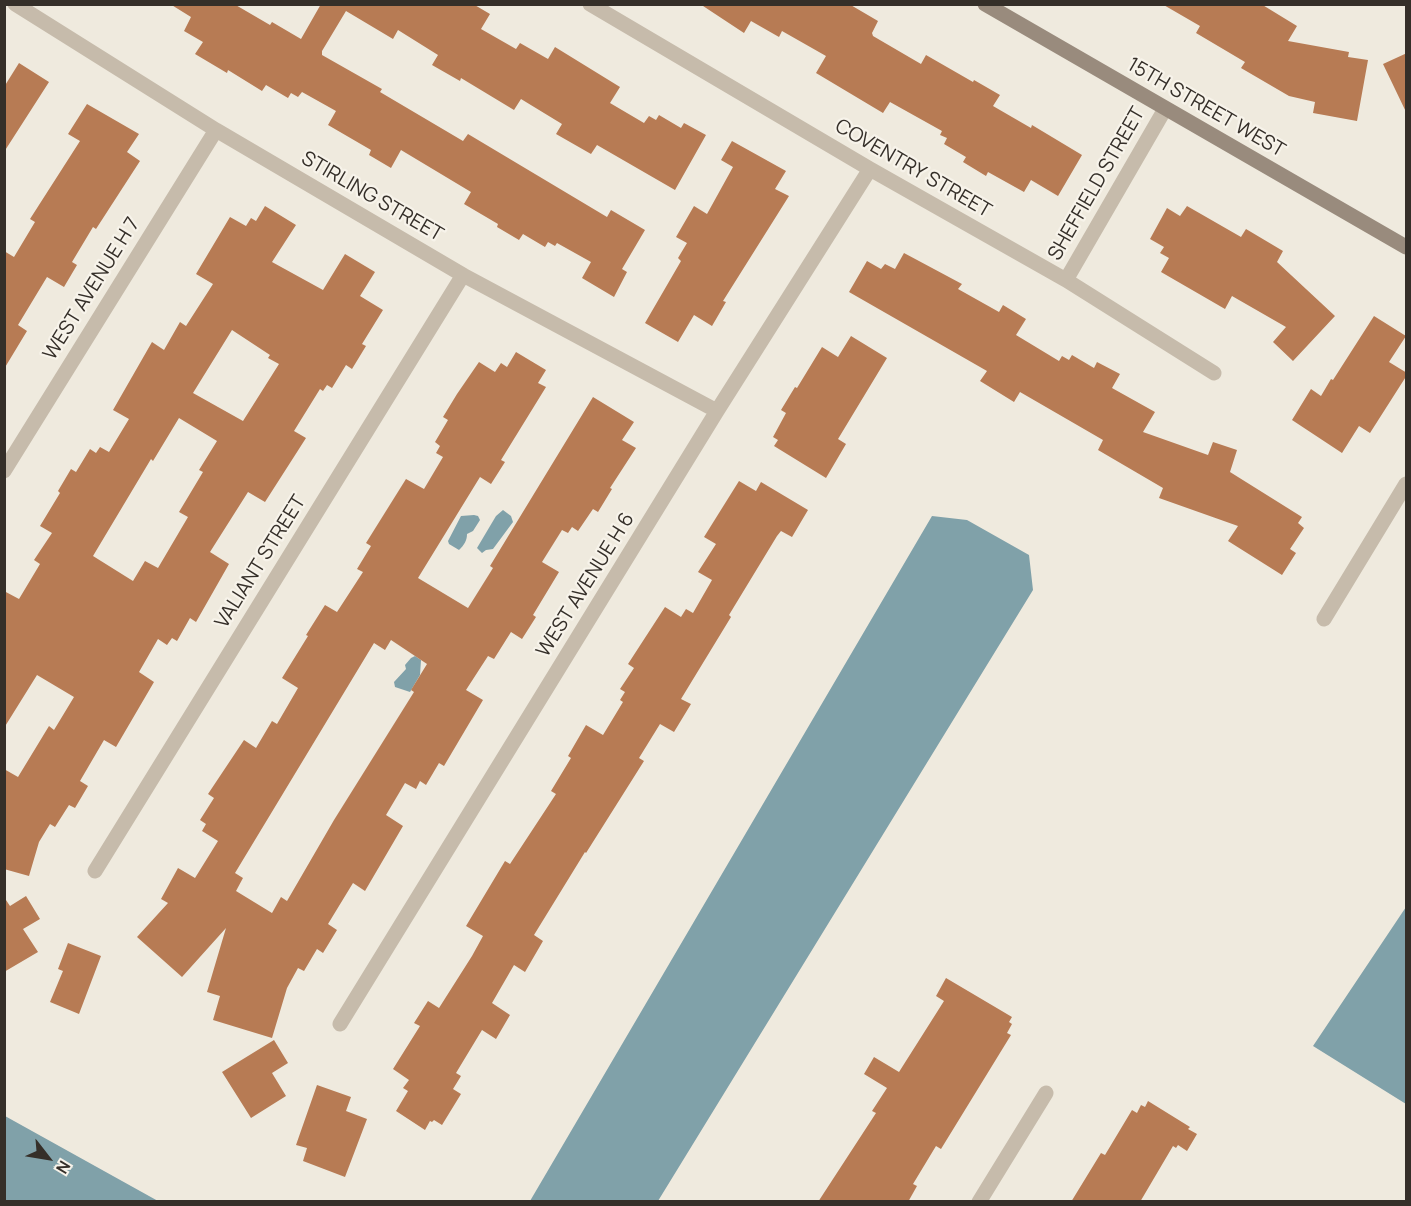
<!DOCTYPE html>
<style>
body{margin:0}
#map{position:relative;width:1411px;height:1206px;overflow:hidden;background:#efeade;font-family:Manrope,sans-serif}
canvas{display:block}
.frame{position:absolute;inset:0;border:6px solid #352f29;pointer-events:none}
.north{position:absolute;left:18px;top:1128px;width:60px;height:60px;-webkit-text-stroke:4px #f7f3ea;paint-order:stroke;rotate:121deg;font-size:16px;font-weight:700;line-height:24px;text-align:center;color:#352f29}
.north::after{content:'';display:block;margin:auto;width:21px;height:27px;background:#352f29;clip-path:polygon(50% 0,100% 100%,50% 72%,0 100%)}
</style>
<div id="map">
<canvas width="1411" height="1206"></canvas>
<div class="frame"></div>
<div class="north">N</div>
</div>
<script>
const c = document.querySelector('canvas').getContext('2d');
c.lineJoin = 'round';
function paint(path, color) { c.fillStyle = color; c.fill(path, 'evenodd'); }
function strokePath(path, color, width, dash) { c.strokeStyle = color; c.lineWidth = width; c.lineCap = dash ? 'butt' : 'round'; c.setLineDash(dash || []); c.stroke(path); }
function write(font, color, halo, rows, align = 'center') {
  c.font = font + ' Manrope,sans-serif'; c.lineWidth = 4.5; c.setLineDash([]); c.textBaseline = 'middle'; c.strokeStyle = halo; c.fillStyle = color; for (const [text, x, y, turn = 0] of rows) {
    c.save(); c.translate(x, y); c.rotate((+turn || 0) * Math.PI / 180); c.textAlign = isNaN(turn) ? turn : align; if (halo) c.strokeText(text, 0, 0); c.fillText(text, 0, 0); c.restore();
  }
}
paint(new Path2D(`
 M503,510L511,516L513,522L493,549L486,550L482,553L477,548L496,516Z
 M474,515L478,516L480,520L473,531L467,534C467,541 464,545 459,550L449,544L448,541L461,516Z
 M932,516L967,520L1029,555L1033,590L658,1201H530Z
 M415,656L421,660L420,675L410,692L395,687L394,682L406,669L405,665L411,658Z
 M1406,907V1104L1313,1046Z
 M4,1116H5L158,1201H5Z`), '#80a1a9');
paint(new Path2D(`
 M170,4H234L270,25L272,22L301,39L321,4H473L490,14L481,29L516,49L520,43L548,59L555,47L620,87L610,103L644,123L649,116L656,120L659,115L681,128L684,123L706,135L675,190L597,145L591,154L556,134L562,124L521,99L514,110L461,78L460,81L432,65L438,55L398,30L393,39L346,11L322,51V55L382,89L380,92L463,141L468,134L607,217L611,210L645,230L622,269L627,272L614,297L582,278L591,262L557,243L555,246L548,242L545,247L523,234L519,240L497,227L498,224L464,204L471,192L401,150L391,168L369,155L371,150L328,125L336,111L302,92L298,97L291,93L288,98L266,85L262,91L228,70L227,73L195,54L203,42L184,31L191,17Z
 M700,4H849L878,21L872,33L873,36L921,64L926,55L973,82L974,80L1000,95L993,106L1031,128L1032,125L1082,155L1058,196L1031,180L1024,192L988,172L986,176L963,162L966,157L944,144L947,138L940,135L942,131L890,102L883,113L816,73L826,56L782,31L779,37L751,21L744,33Z
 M1162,4H1261L1297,26L1288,41L1349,52L1348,57L1368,60L1357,121L1313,113L1315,102L1289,96L1241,68L1245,62L1196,33L1200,26Z
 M1407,53V114L1383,64Z
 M19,63L49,82L4,152V87Z
 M87,104L139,134L127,152L140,161L96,229L93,227L72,262L77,265L64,287L47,277L18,325L27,331L4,369V251L14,257L35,222L30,219L80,141L68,134Z
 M732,141L786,171L775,189L789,196L723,301L726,302L712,326L694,315L678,342L645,323L681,261L678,258L687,243L676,237L694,206L707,214L733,167L721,160Z
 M265,206L296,225L272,262L323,290L345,254L375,272L360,296L383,310L362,344L366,346L352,369L346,365L332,388L327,385L323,391L320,389L294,431L306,438L265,502L248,492L210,552L229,564L196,622L190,618L177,641L172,638L167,645L158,639L139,672L154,682L116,747L104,740L80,781L88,786L75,808L69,805L55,827L50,824L39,842L29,876L4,869V769L18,777L49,726L54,730L74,697L37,675L4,728V591L19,599L40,564L34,560L52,533L40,526L60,493L58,491L71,469L76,472L90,449L96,453L100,447L109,452L129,419L113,410L152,342L164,350L180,322L186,326L213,284L196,274L230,217L246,226L251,218L256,221ZM232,330L270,355L268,358L279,364L243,421L193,393ZM179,418L217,441L199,470L203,472L179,512L188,517L158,568L145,561L133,581L93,556L151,459L153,461Z
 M1187,206L1241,237L1246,229L1283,251L1277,262L1335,316L1293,361L1273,342L1286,327L1232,296L1225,309L1161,272L1169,258L1160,253L1164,247L1150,239L1167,208L1180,216Z
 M904,253L962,284L958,289L999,312L1003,305L1026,319L1016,335L1059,361L1062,356L1069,360L1072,355L1094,368L1097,362L1120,374L1112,388L1155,412L1143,432L1208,455L1213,442L1237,450L1230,472L1302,517L1298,523L1304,528L1290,549L1296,553L1282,575L1228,541L1238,526L1159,498L1163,488L1098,450L1103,440L1020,392L1014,402L980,381L987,371L849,292L867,261L881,269L885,264L895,269Z
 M1374,316L1406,336L1389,362L1407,373V375L1370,433L1359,426L1342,453L1292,420L1311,389L1321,396L1331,379L1333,380Z
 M851,336L887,358L838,439L846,444L826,478L774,446L778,440L773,437L786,413L781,410L795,387L797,388L822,347L838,357Z
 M516,352L546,370L538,383L546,387L501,460L505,462L491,484L480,477L418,578L468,608L493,568L490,566L593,397L634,422L622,440L636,448L610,488L612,489L598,512L593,509L578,531L572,527L568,533L562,530L542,562L559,572L533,615L536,617L522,639L511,632L494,659L488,656L466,690L483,700L444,766L439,763L426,785L420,781L416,789L405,783L386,815L403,826L365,891L353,883L328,924L337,930L323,953L317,949L304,971L298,968L287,988L272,1038L213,1020L220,996L207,992L226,928L182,977L137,937L168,903L161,899L178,868L195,878L218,841L202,831L206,824L200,820L214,798L208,794L244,740L256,748L272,721L277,724L298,688L282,678L308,636L306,635L325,605L337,612L363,572L357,569L371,546L366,543L406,479L424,489L443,457L436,453L440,446L435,442L448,420L443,417L457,394L479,362L495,372L501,363L507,367ZM391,640L427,664L411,690L414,692L334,820L287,901L281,897L272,913L236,891L243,878L235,873L374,643L385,650Z
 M739,481L756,491L761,482L808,510L792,537L781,531L777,536L729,615L731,617L681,699L691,704L674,732L660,724L639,758L644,761L586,853L585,852L534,935L543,941L525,972L514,965L492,1003L510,1015L496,1039L482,1030L456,1073L461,1076L453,1089L461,1094L442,1125L434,1120L432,1122L430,1121L425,1130L396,1111L408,1091L403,1088L409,1080L393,1069L420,1026L414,1023L428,1001L439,1008L472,956L483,936L466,926L505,861L510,864L556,794L551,791L571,758L568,756L586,725L603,735L623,702L620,700L625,692L620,689L634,668L628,664L665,607L681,617L686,609L693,613L712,580L698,572L716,544L704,537Z
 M26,896L40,919L23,929L38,952L4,972V897L10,906Z
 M68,943L101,956L79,1014L50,1002L63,971L58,969Z
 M946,978L1012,1017L1009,1022L1012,1024L1007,1033L1011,1035L941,1149L936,1146L913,1184L917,1186L908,1202H818L876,1113L872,1111L887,1088L864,1074L874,1057L899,1072L944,1001L936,996Z
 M274,1040L288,1063L272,1073L286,1096L251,1118L222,1072Z
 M317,1085L351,1097L346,1111L367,1119L345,1177L303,1161L307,1148L296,1145Z
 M1148,1101L1190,1127L1188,1129L1197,1134L1187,1151L1178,1145L1176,1148L1173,1146L1140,1202H1071L1101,1153L1105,1155L1132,1110L1137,1113L1141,1105L1145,1107Z`), '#b77b54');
strokePath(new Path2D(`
 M15,4L216,130L463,275L717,411
 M590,4L870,169L1066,280L1214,373
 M1066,280L1165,109
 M4,471L216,130
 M1324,619L1406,484
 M95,871L463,275
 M340,1024L717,411L870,169
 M979,1202L1046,1093`), '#c6bbab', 15);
strokePath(new Path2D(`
 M985,4L1406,247`), '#998b7d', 15);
write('20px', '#352f29', '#f7f3ea', [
 ["15TH STREET WEST",1206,108,30],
 ["COVENTRY STREET",913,169,30],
 ["SHEFFIELD STREET",1097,184,-60],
 ["STIRLING STREET",372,197,30],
 ["WEST AVENUE H 7",92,289,-58],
 ["VALIANT STREET",261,562,-58],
 ["WEST AVENUE H 6",586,585,-58]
]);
</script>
